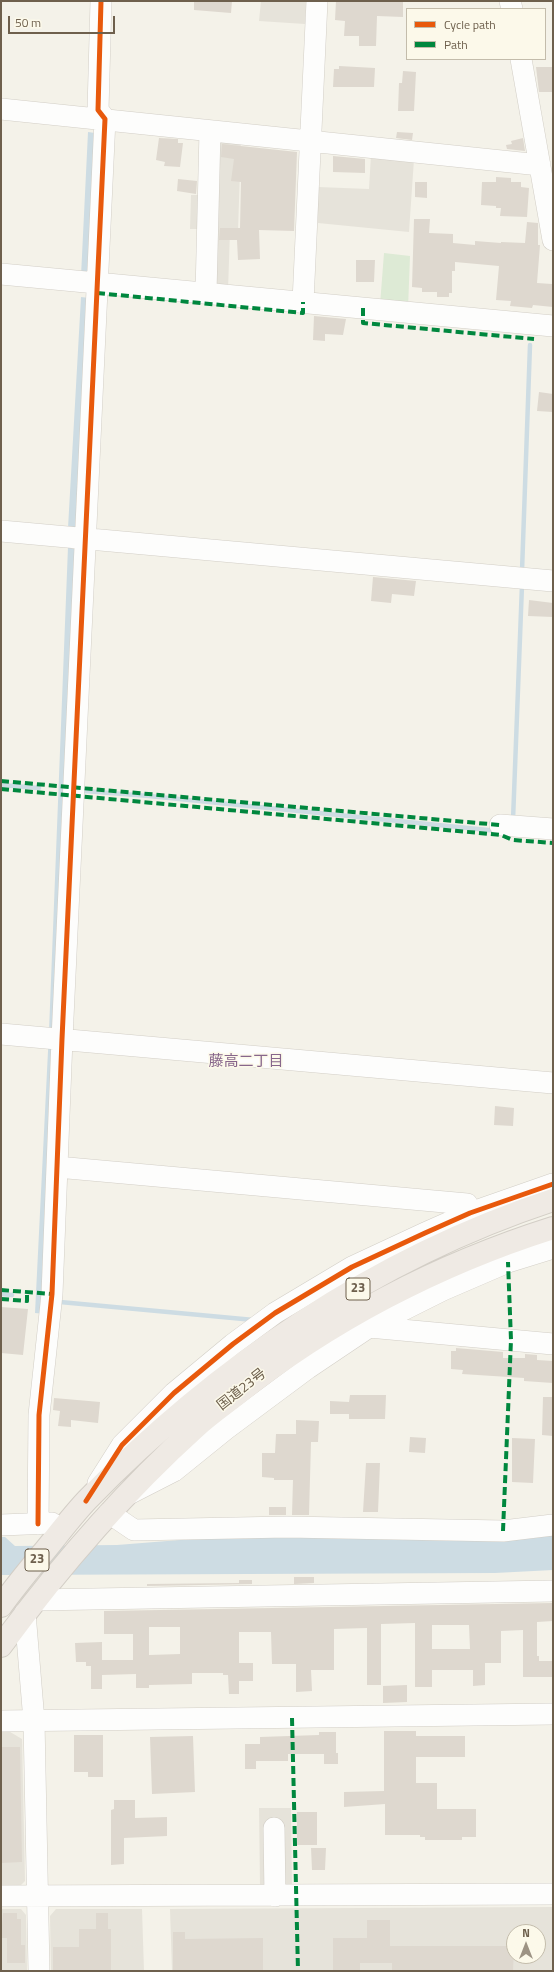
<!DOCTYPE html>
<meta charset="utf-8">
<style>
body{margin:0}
#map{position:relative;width:554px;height:1972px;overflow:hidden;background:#f4f2e9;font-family:"Titillium Web",sans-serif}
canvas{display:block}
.frame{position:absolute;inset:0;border:2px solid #6e604d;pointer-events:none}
.legend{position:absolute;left:406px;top:8px;width:140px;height:52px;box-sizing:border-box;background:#fcf9ea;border:1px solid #c3bcab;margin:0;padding:5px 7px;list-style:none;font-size:12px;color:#6e604d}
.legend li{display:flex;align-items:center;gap:8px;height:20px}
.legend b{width:20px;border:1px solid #c3bcab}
.north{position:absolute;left:506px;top:1924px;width:40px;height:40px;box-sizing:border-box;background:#fcf9ea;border:1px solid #c3bcab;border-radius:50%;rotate:0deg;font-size:11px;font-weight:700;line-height:16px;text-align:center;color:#6e604d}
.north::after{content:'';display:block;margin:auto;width:14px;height:18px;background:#9d9384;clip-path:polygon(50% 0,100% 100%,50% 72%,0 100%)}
.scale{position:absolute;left:8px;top:16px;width:107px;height:18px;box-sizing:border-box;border:2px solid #6e604d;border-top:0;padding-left:5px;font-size:12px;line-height:14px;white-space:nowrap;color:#6e604d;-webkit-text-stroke:3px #fcf9ea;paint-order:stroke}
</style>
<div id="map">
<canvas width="554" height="1972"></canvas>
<div class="frame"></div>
<ul class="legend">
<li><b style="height:5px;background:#e8590c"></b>Cycle path</li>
<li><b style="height:5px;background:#00873e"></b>Path</li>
</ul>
<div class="north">N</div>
<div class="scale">50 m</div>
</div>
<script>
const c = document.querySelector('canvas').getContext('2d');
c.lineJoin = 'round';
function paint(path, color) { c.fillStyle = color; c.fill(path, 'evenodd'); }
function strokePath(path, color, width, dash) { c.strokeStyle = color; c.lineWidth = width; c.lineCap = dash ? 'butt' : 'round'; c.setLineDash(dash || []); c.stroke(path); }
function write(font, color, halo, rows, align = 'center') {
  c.font = font + ' "Titillium Web","Noto Sans JP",sans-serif'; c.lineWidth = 3; c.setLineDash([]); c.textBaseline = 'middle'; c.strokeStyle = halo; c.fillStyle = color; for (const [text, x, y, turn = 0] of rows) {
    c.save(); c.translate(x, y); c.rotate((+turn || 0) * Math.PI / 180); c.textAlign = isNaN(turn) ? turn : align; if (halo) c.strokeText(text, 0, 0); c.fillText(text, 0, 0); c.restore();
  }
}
paint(new Path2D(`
 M261,1H306L305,24L259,21Z
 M201,136L241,141L238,231H230L228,290L200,287L202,229H190L191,195H198Z
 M371,155L414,159L409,232L318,223V187L369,189Z
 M5,1729L22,1739L25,1881L20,1886L1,1887V1730Z
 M259,1808H291L292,1886H260Z
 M553,1907V1971H172L170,1909ZM514,1932H538V1956H514Z
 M1,1909H21L26,1915L27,1971H1Z
 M56,1909H142L144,1971H51L50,1916Z`), '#e6e3da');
paint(new Path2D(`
 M384,253L410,256L408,309L380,305Z`), '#ddead5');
paint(new Path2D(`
 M88,132L95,133L90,276H81Z
 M81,297L89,298L78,527L68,528Z
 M68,547L77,550L45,1314L35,1313L49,1031Z
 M553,1533V1570L495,1573L1,1575V1537H5L15,1546L117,1545L230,1536Z`), '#cddce3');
strokePath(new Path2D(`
 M522,571L530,345
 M1,785L39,788
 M84,791L149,796L498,831
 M513,820L522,585
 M1,1294L12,1295
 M60,1302L254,1320`), '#cddce3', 4.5);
paint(new Path2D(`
 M194,1H232L231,13L194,10Z
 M336,1H403V17L377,16L376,46H359V36H344L345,21L335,20Z
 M339,66L375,68L374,87H333L334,69H339Z
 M536,67H553V92H539Z
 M403,71L416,72L414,111H398L399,83H402Z
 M397,132L413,133L412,140L396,138Z
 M159,138L178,139V143H183L180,167L164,166L165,162L156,160Z
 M523,138L525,151L507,149L506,145L512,144L511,141Z
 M222,144L297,152L294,231L259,230L260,259L238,260L237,240H219L220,228H240L241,182L231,181L234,159L221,157Z
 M333,156L365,159V173L333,172Z
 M496,177L511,178V182H521V187L529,188L527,217L500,216L501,208H496V206L481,205L482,182H496Z
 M178,179L197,181L196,194L177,191Z
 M415,182H427V198L415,197Z
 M414,219H430L429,233L453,234V243L475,245V241L501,243V242L525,243L527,222L538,223V245H540L537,283L552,284L553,307L533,305L532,308L510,306L511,301L496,300L499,266L455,262V271H452V293H449V297H437V292H422V288L412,287Z
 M356,260H375L374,282H356Z
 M314,316L346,319L343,335L325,334V341L313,340Z
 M539,392L553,394V412L537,411Z
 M373,577L416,581L414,596L392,594L391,603L371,601Z
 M529,600L553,603V617L528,616Z
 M495,1106L514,1108L513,1126L494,1125Z
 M1,1307L28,1309L23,1355L1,1353Z
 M456,1348L503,1352V1358H525V1354L537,1355V1360L553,1361V1383L524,1381V1378L462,1374L463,1370L451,1369V1351H456Z
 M350,1395H386L385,1419H349V1414H330V1401L349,1402Z
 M543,1397H553V1436L542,1435Z
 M54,1398L100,1402L98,1423L71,1420V1427L58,1426L60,1411L53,1410Z
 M296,1420L319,1421L318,1442H311L309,1515H292L293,1480H274V1478L262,1477V1453H275L276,1434H296Z
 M410,1437L426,1438L425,1453L409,1452Z
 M512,1438L535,1439L533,1483L512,1482Z
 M366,1463H380L378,1512H363Z
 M269,1507H286V1515H269Z
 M294,1577H314V1583L294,1584Z
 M239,1580H252V1584L147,1586V1584L239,1583Z
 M553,1603V1621L537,1622V1656H539V1661H553V1677H523V1630L501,1631V1663H485V1685L473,1686V1670H432V1687H415V1623L381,1624V1685H367V1628L334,1629V1670H311L312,1691L296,1692V1664H272L271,1632H239V1663H253V1681H239V1694H229L228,1675H223V1673H192V1684L149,1685V1688H136V1674L102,1675V1689H91V1666H86V1662H76L75,1643L102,1642V1660H133V1634H104V1611ZM432,1625H469L470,1649H432ZM149,1627H180V1654L149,1655Z
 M407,1685V1702L383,1703V1686Z
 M384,1731H416V1736H465V1757H416V1783H437V1809H476V1837H462V1840H425V1837H420V1835H385V1804L344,1807V1792L384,1791Z
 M319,1732H336V1753H338V1764H324V1754H288V1761H256V1769H245V1744H260V1737L319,1735Z
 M74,1735H103V1777H88V1772H74Z
 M193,1736L195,1792L152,1794L150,1737Z
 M1,1747H20L22,1862L1,1863Z
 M114,1800H135V1818L167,1817V1836L124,1838V1864L111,1865V1810L114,1809Z
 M297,1812H317V1845H297Z
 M311,1848H326L325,1870H312Z
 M3,1913H17V1919H21V1945H25V1963H7V1938H1Z
 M96,1913H108V1929H111V1971H53V1947H79V1929H96Z
 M367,1920H390V1946H514L513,1971H392V1963H360V1971H333V1938H367Z
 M173,1932H185V1939L263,1938V1971H173Z`), '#ded8cf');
const minor = new Path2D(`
 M510,1L512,9
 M521,59L553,240
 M1,109L540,165
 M1,274L553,326
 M206,293L210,131
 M303,302L317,1
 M1,531L553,581
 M500,825L553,829
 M1,1034L553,1083
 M57,1167L467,1204L470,1213
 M369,1327L553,1344
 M98,1483L122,1445L174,1393L233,1344L275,1313L352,1267L425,1233L470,1213L553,1184
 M131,1493L174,1471L226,1429L308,1368L369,1327L443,1290L508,1262L553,1248
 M109,1513L134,1530L287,1527L503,1531L553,1525
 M38,1524L39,1415L52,1294L62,1039L105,119L98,110L101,1
 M1,1525L52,1523
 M36,1600L553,1591
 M25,1613L34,1721L39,1971
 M1,1721L553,1714
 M274,1828L275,1896
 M1,1896L553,1894`);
const highway = new Path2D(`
 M1,1606C14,1588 28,1571 42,1554C57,1536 71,1517 87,1500C216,1367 376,1258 553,1200
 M1,1646C59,1567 123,1493 196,1427C208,1416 222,1406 235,1396C329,1321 439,1264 553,1228`);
strokePath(minor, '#d2cec6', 22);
strokePath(highway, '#d3cec6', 24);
strokePath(minor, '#fdfdfc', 21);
strokePath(highway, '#efeae4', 22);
strokePath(new Path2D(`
 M97,293L303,313V302
 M363,308V323L534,339
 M1,781L500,825
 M1,789L501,835L513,840L553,843
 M1,1290L52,1294
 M1,1299L27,1301V1292
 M503,1531L511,1340L508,1262
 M292,1718L298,1971`), '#00873e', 4, [8, 4]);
strokePath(new Path2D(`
 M86,1501L122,1445L174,1393L233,1344L275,1313L352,1267L425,1233L470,1213L553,1184
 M38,1524L39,1415L52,1294L62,1039L105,119L98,110L101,1`), '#e8590c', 5);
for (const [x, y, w] of [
 [358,1289,24],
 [37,1560,24]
]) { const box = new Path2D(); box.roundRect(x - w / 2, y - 11, w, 22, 3); c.fillStyle = '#fcf9ea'; c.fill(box); strokePath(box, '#6e604d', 1); }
write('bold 13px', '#6e604d', null, [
 ["23",358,1289],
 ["23",37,1560]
]);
write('14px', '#6e604d', '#fcf9ea', [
 ["国道23号",242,1390,-38]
]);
write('15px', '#87668b', '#fcf9ea', [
 ["藤高二丁目",246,1062]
]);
</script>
